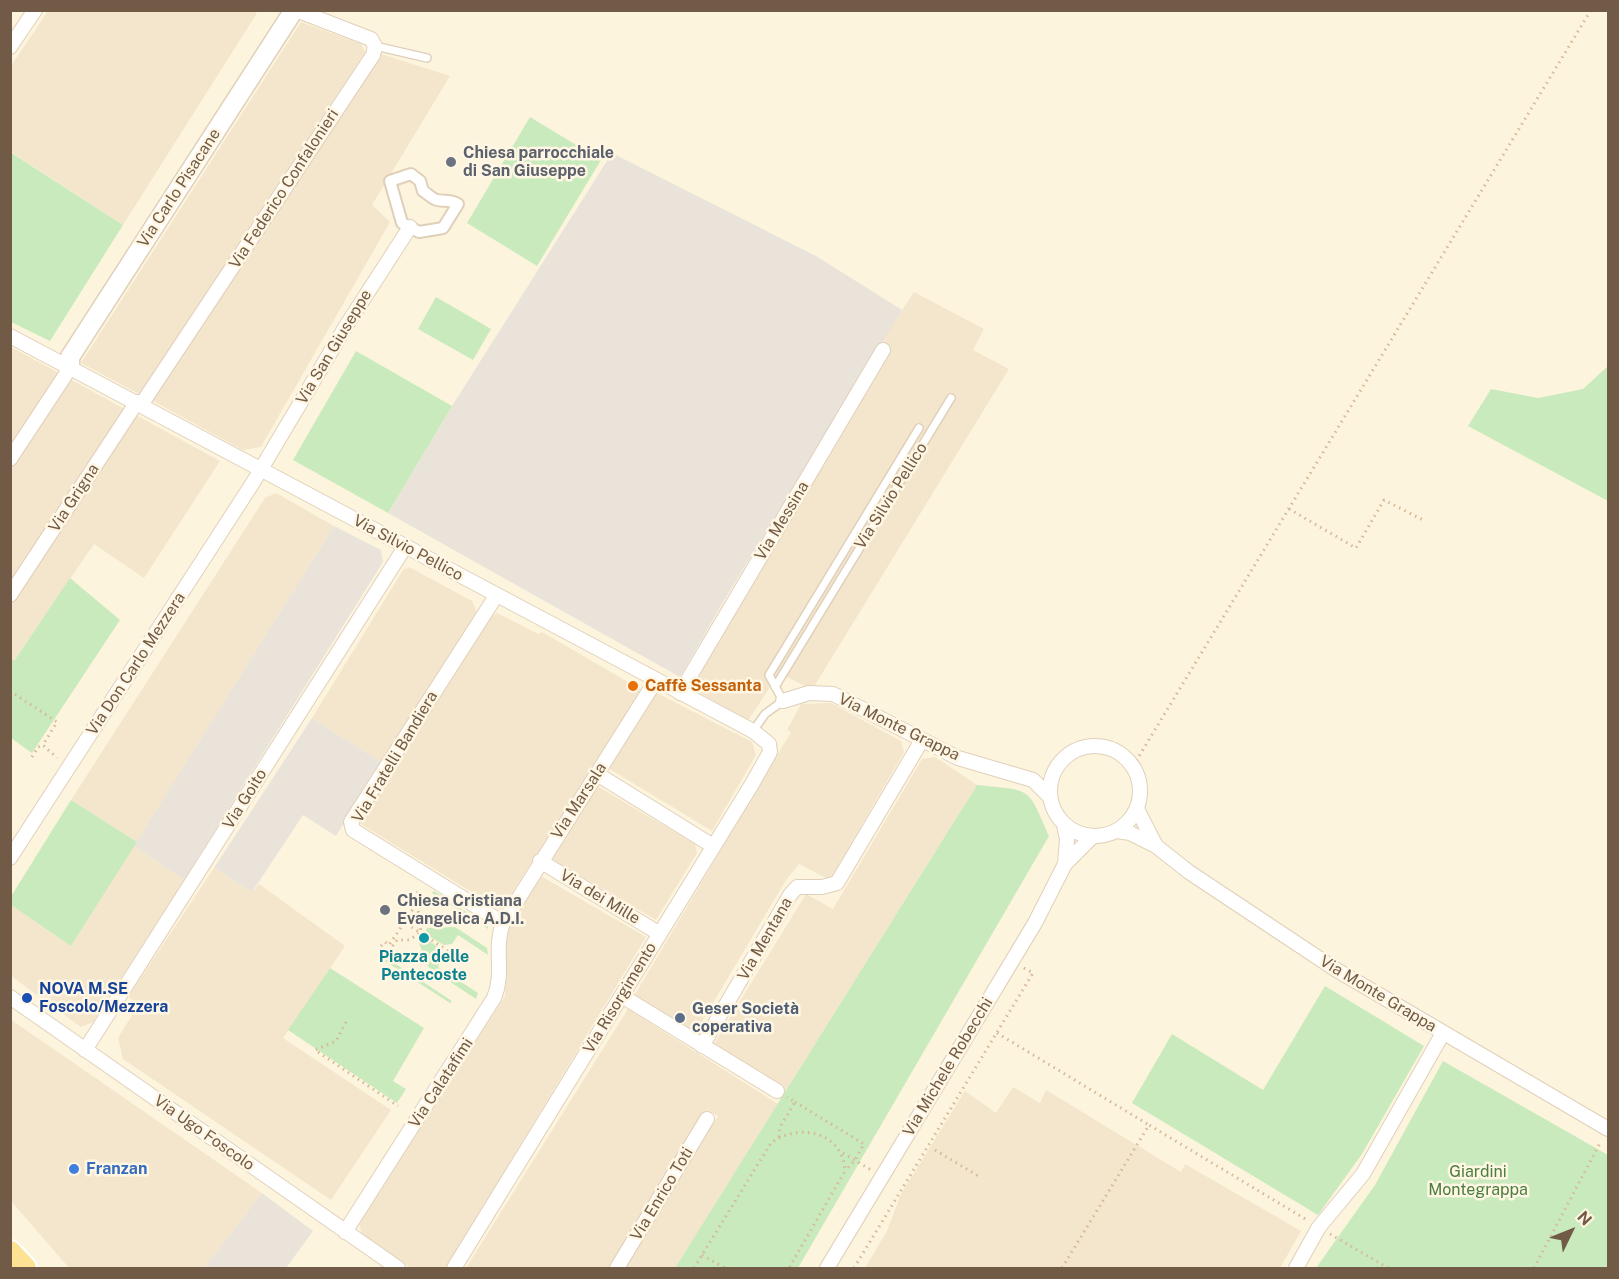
<!DOCTYPE html>
<meta charset="utf-8">
<style>
body{margin:0}
#map{position:relative;width:1619px;height:1279px;overflow:hidden;background:#fdf4dd;font-family:"Public Sans",sans-serif}
canvas{display:block}
.frame{position:absolute;inset:0;border:12px solid #725b46;pointer-events:none}
.north{position:absolute;left:1541px;top:1201px;width:60px;height:60px;-webkit-text-stroke:4px #fff7e4;paint-order:stroke;rotate:47deg;font-size:16px;font-weight:700;line-height:24px;text-align:center;color:#725b46}
.north::after{content:'';display:block;margin:auto;width:21px;height:27px;background:#725b46;clip-path:polygon(50% 0,100% 100%,50% 72%,0 100%)}
</style>
<div id="map">
<canvas width="1619" height="1279"></canvas>
<div class="frame"></div>
<div class="north">N</div>
</div>
<script>
const c = document.querySelector('canvas').getContext('2d');
c.lineJoin = 'round';
function paint(path, color) { c.fillStyle = color; c.fill(path, 'evenodd'); }
function strokePath(path, color, width, dash) { c.strokeStyle = color; c.lineWidth = width; c.lineCap = dash ? 'butt' : 'round'; c.setLineDash(dash || []); c.stroke(path); }
function write(font, color, halo, rows, align = 'center') {
  c.font = font + ' "Public Sans",sans-serif'; c.lineWidth = 5; c.setLineDash([]); c.textBaseline = 'middle'; c.strokeStyle = halo; c.fillStyle = color; for (const [text, x, y, turn = 0] of rows) {
    c.save(); c.translate(x, y); c.rotate((+turn || 0) * Math.PI / 180); c.textAlign = isNaN(turn) ? turn : align; if (halo) c.strokeText(text, 0, 0); c.fillText(text, 0, 0); c.restore();
  }
}
paint(new Path2D(`
 M252,10L257,13L123,225L11,152V66L48,11Z
 M301,22L361,44L365,52L139,394L81,363Z
 M381,54L450,76L372,205L390,222L261,447L243,450L153,401Z
 M914,292L984,329L973,350L1009,369L815,685L805,686L779,673L748,721L689,687L890,349L880,343Z
 M11,347L220,461L144,578L94,544L11,665Z
 M276,493L334,526L137,842L71,800L265,498Z
 M409,567L472,601L477,613L381,762L312,718L403,570Z
 M497,613L538,634L542,632L642,690L501,910L359,823L488,619Z
 M655,692L752,742L756,755L712,831L608,768Z
 M831,703L901,741L904,752L830,880L799,864L786,880L694,1035L634,996L791,732L787,730L801,704Z
 M935,757L977,785L785,1092L713,1045L806,894L833,909L922,759Z
 M597,786L695,844L697,853L656,920L551,859Z
 M134,846L184,880L93,1022L81,1027L11,976V905L71,946Z
 M214,868L252,892L259,884L345,946L283,1038L391,1110L331,1200L123,1059L118,1038L139,1004L128,997Z
 M539,875L646,937L446,1268H411L362,1235L359,1224L505,996V936Z
 M628,1009L778,1104L675,1268H625L718,1116L707,1110L610,1268H466Z
 M10,1019L262,1193L204,1268H69L11,1201Z
 M1013,1087L1040,1103L1046,1090L1181,1172L1185,1164L1301,1231L1280,1268H865L887,1231L901,1194L965,1091L996,1113Z`), '#f4e6cc');
paint(new Path2D(`
 M612,153L816,256L902,310L726,597L680,677L388,513L452,406Z
 M334,526L381,550L383,562L184,880L134,846Z
 M312,718L381,762L336,836L303,815L252,892L214,868Z
 M262,1193L313,1231L286,1268H204Z`), '#eae3da');
paint(new Path2D(`
 M530,117L601,160L537,266L467,223Z
 M10,152L123,225L50,341L11,322Z
 M436,297L491,329L473,360L418,329Z
 M356,351L452,406L388,513L293,460Z
 M1608,366V501L1468,426L1491,389L1538,398L1583,389Z
 M70,578L120,620L32,753L11,738V659L14,661Z
 M977,785C1032,791 1027,785 1049,836L798,1268H675Z
 M71,800L137,842L71,946L11,905L10,898Z
 M434,891L488,926V929L432,893Z
 M455,927L487,948L488,955L458,935L452,944L444,945L425,934L427,928Z
 M423,937L441,949L444,957L438,967L478,993L476,999L429,968L418,941Z
 M379,953L452,1001L450,1003L377,956Z
 M330,968L424,1028L393,1081L406,1089L397,1103L288,1030Z
 M1325,986L1424,1046L1362,1154L1318,1215L1132,1103L1172,1034L1263,1090Z
 M1443,1061L1608,1155V1268H1316L1375,1185Z`), '#c9eabc');
const service = new Path2D(`
 M375,46L427,58
 M775,687L951,398
 M753,731L765,714L783,701L769,675L919,428`);
const pedestrian = new Path2D(`
 M411,174L420,181L423,191C427,193 432,199 437,200C446,202 448,199 458,204L443,228L419,232L402,223L390,181Z`);
const minor = new Path2D(`
 M10,47L35,10
 M10,336L753,731L769,744L770,752L752,784L454,1268
 M141,405L373,55L375,46L371,39L296,10
 M10,459L70,368
 M10,595L137,402
 M496,596L351,822L353,830L503,923
 M680,693L883,350
 M783,701L809,693L833,694L958,758L1033,780L1049,796
 M1050 791a45 45 0 1 1 90 0a45 45 0 1 1-90 0Z
 M597,774L713,846
 M1137,809L1156,846
 M1064,825L1067,839L1065,864
 M1117,831L1130,833L1156,846L1189,872L1335,969L1608,1129
 M10,858L254,481L346,326L410,227
 M540,861L660,934
 M622,996L777,1091
 M10,997L398,1268
 M702,1046L790,895L797,887H822L837,883L922,740
 M85,1050L405,547
 M345,1232L494,998C505,971 493,949 503,923L656,680
 M617,1268L707,1119
 M827,1268L1035,923L1065,864L1092,837
 M1296,1268L1319,1227L1363,1174L1443,1033`);
const tertiary = new Path2D(`
 M70,368V357L294,10`);
const primary = new Path2D(`
 M10,1252L25,1268`);
strokePath(service, '#e0d0ba', 10);
strokePath(pedestrian, '#e0d0ba', 14);
strokePath(minor, '#e0d0ba', 16);
strokePath(tertiary, '#e0d0ba', 21);
strokePath(primary, '#fff', 26);
strokePath(new Path2D(`
 M1289,509L1356,548L1384,500L1425,521
 M10,691L57,722L43,745L57,758
 M32,757L38,747L43,745
 M1133,766L1591,10
 M418,892L415,896L420,899L404,922L448,951
 M381,946L385,942L389,945L404,923
 M389,951L397,940H409L420,933L422,920L417,909L425,897
 M346,1022L336,1041L315,1050L398,1106
 M997,1033L1149,1125
 M795,1102L864,1144L855,1160L846,1170
 M779,1137L780,1127L795,1102L787,1097
 M935,1150L980,1177
 M843,1153L871,1170
 M1330,1234L1388,1268
 M702,1255L725,1268
 M694,1268L771,1143C799,1122 843,1132 845,1171L789,1268
 M854,1268L1033,973L1022,967
 M1062,1268L1149,1125L1307,1220
 M1534,1268L1601,1141`), '#d7b898', 3, [1.5, 4.5]);
strokePath(service, '#fff', 7);
strokePath(pedestrian, '#fff', 10);
strokePath(minor, '#fff', 14);
strokePath(tertiary, '#fff', 18);
strokePath(primary, '#fee293', 22);
for (const [x, y, r, color] of [
 [451,162,6,"#6b7280"],
 [633,686,6,"#e8710a"],
 [385,910,6,"#6b7280"],
 [424,938,6,"#0f9aa8"],
 [27,998,6,"#1a4fb4"],
 [680,1018,6,"#5c6f8a"],
 [74,1169,6,"#3f7fe0"]
]) { const dot = new Path2D(); dot.arc(x, y, r, 0, 2 * Math.PI); c.fillStyle = color; c.fill(dot); strokePath(dot, '#fff7e4', 2); }
write('bold 16px', '#5b616d', '#fff7e4', [
 ["Chiesa parrocchiale",463,153],
 ["di San Giuseppe",463,171],
 ["Chiesa Cristiana",397,901],
 ["Evangelica A.D.I.",397,919]
], 'left');
write('16px', '#725b46', '#fff7e4', [
 ["Via Carlo Pisacane",179,188,-57],
 ["Via Federico Confalonieri",284,189,-57],
 ["Via San Giuseppe",334,347,-59],
 ["Via Silvio Pellico",891,496,-58],
 ["Via Grigna",74,498,-57],
 ["Via Messina",782,521,-59],
 ["Via Silvio Pellico",408,548,28],
 ["Via Don Carlo Mezzera",136,664,-57],
 ["Via Monte Grappa",899,727,26],
 ["Via Fratelli Bandiera",395,757,-59],
 ["Via Goito",245,799,-58],
 ["Via Marsala",579,801,-57],
 ["Via dei Mille",600,897,31],
 ["Via Mentana",765,939,-60],
 ["Via Monte Grappa",1378,994,31],
 ["Via Risorgimento",620,998,-59],
 ["Via Michele Robecchi",948,1067,-59],
 ["Via Calatafimi",441,1083,-57],
 ["Via Ugo Foscolo",204,1133,35],
 ["Via Enrico Toti",662,1194,-59]
]);
write('bold 16px', '#c56008', '#fff7e4', [
 ["Caffè Sessanta",645,686]
], 'left');
write('bold 16px', '#0d838f', '#fff7e4', [
 ["Piazza delle",424,957],
 ["Pentecoste",424,975]
]);
write('bold 16px', '#164399', '#fff7e4', [
 ["NOVA M.SE",39,989],
 ["Foscolo/Mezzera",39,1007]
], 'left');
write('bold 16px', '#4e5e75', '#fff7e4', [
 ["Geser Società",692,1009],
 ["coperativa",692,1027]
], 'left');
write('bold 16px', '#366cbe', '#fff7e4', [
 ["Franzan",86,1169]
], 'left');
write('16px', '#4b7e40', '#fff7e4', [
 ["Giardini",1478,1172],
 ["Montegrappa",1478,1190]
]);
</script>
